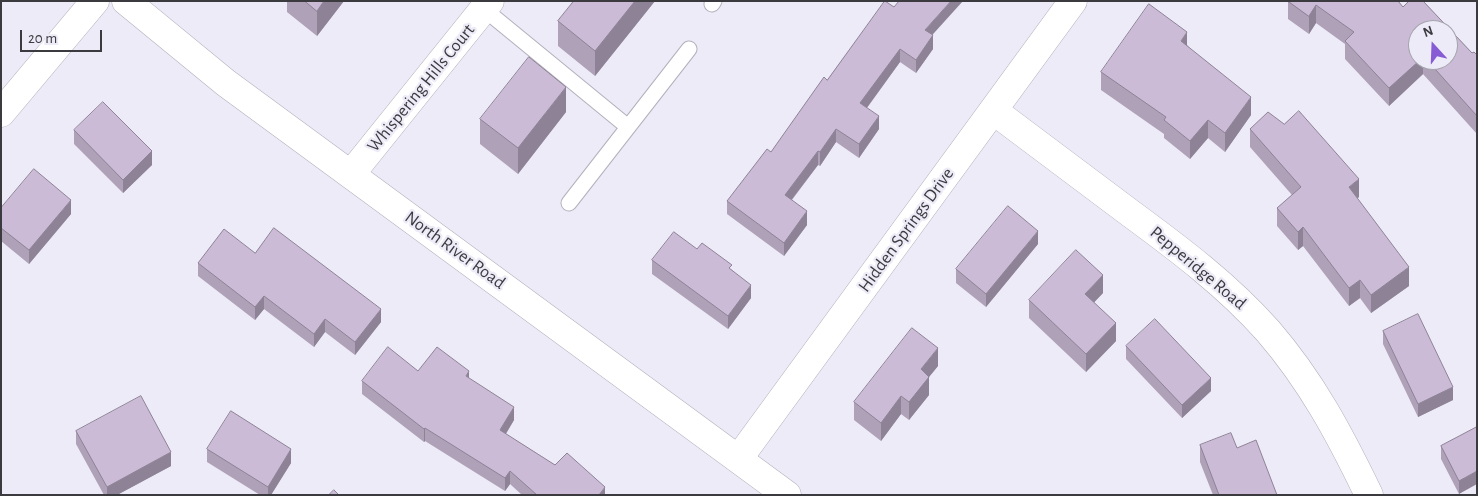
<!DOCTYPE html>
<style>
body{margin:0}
#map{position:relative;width:1478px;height:496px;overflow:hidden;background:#ecebf7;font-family:"Alegreya Sans",sans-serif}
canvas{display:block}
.frame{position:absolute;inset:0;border:2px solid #3b3b3f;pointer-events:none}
.north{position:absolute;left:1408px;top:20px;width:50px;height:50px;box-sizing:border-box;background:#ecebf7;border:1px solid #a5a5ad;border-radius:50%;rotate:340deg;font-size:14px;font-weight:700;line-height:20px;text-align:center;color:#3b3b3f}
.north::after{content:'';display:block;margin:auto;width:18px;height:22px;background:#875bd4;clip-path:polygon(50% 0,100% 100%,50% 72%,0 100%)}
.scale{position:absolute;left:20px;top:30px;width:82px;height:22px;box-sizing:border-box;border:2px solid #3b3b3f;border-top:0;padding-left:6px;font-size:15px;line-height:18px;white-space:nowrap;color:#3b3b3f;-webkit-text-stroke:4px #ecebf7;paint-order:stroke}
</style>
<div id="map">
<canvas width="1478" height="496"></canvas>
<div class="frame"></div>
<div class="north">N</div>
<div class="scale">20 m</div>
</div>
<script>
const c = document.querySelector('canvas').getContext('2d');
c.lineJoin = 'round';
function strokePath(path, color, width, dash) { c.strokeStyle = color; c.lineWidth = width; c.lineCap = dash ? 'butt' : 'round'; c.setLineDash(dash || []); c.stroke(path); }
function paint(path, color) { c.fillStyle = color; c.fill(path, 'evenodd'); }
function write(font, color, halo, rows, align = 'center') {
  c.font = font + ' "Alegreya Sans",sans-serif'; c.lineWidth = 4.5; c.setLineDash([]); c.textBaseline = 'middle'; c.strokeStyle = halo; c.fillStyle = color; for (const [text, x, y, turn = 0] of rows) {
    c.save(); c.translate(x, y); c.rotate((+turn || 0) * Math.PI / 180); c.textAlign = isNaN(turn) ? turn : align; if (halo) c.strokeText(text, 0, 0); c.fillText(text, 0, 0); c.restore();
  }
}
const lane = new Path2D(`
 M712,4L714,1
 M484,9L628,127
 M569,203L689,49`);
const street = new Path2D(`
 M994,111C1039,145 1085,179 1130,213C1179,249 1227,285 1268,331C1312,382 1340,435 1369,495
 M1,113L95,1
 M351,174L490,1
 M739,458L1073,1`);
const secondary = new Path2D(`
 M126,1L226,83L787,495`);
strokePath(lane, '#b2b1bc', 17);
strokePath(street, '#b2b1bc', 29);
strokePath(secondary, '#b2b1bc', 29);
strokePath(lane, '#fff', 15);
strokePath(street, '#fff', 28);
strokePath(secondary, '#fff', 28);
paint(new Path2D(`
 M287,1H344L317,36L287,12Z
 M574,1H655L595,76L558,46V21Z
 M1286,1H1398L1403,7L1409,1H1423L1472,53L1474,52L1477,55V134L1423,74L1389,106L1345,59V44L1316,23L1309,34L1288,19V2ZM1418,30H1448V60H1418Z
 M933,35V49L916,73L900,62L867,108L879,129L859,158L836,142L820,166L818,165L792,200L807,225L784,256L727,214V201L771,152L827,80Z
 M1187,45L1251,115L1225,152L1208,138L1190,159L1164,138V134L1101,90V72Z
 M566,112L518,174L480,144V119Z
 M1250,129L1359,197L1357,198L1409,286L1371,313L1360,298L1349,306L1303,246L1298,250L1277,226V208L1292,195L1250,147Z
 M74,130L152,165L123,193L74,144Z
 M1,208L71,214L29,264L1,241Z
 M1038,244L986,307L956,283V269Z
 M697,249L732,270L751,298L728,329L652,274V260Z
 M255,253L381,322L355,355L325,332L314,347L264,309L255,320L198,276V263Z
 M1103,293L1094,302L1116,341L1086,372L1029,318V300Z
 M1383,331L1453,400L1418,417L1383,344Z
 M1126,346L1211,391L1182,418L1126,359Z
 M938,366L929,377V395L909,420L901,414L881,441L854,420V402Z
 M418,371L469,378L514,420L506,434L555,465L605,495H522L510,484L505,491L425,441L424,442L362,394V381Z
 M1477,427L1459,494L1441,459V446Z
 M76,431L171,466L117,495H104L76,444Z
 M1200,445L1237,448L1277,495H1213L1200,462Z
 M207,449L291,463L271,495H260L207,462Z`), '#afa1b8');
paint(new Path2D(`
 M324,1H344L317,36V11Z
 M635,1H655L595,76V51Z
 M951,1H963L925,43V30Z
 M1316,5V23L1309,34V16Z
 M1187,32V50L1181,41Z
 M933,35V49L916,73V60Z
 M900,49V62L860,117V103Z
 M1420,60H1423V74L1389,106V88Z
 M566,87V112L518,174V148Z
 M1251,97V115L1225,152V133Z
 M879,116V129L859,158V144Z
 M1208,120V138L1190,159V141Z
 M836,129V142L820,166V152Z
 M152,151V165L123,193V180Z
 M818,151V165L785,208V195Z
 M1359,179V197L1349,205V187Z
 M71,200V214L29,264V250Z
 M807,211V225L784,256V243Z
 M1303,227V246L1298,250V232Z
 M1038,231V244L986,307V294Z
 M1409,267V286L1371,313V295Z
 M1103,275V293L1085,312V294Z
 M1360,280V298L1349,306V288Z
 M751,285V298L728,329V316Z
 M264,296V309L255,320V307Z
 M381,309V322L355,355V342Z
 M325,319V332L314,347V334Z
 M1116,323V341L1086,372V354Z
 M938,348V366L929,377V395L909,420V402L921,369Z
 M469,371V385L466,376Z
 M1211,378V391L1182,418V405Z
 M1453,387V400L1418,417V404Z
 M901,396V414L881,441V423Z
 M514,407V420L500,443V430Z
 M425,428V441L424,442V429Z
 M291,449V463L271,495H268V487Z
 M171,452V466L117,495H107V487Z
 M510,471V484L505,491V478Z
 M1477,471V484L1459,494V481Z
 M605,487V495H599Z`), '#8e8396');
const building = new Path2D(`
 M305,1H324L317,11Z
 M574,1H635L595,51L558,21Z
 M885,1L894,7L899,1H951L925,30L933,35L916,60L900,49L860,103L879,116L859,144L836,129L820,152L818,151L785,195L807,211L784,243L727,201L767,149L771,152L824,77L827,80Z
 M1288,1H1398L1403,7L1409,1H1423L1472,53L1474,52L1477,55V116L1427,60H1448V30H1418V60H1420L1389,88L1345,41L1354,32L1316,5L1309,16Z
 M1149,4L1187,32L1181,41L1251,97L1225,133L1208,120L1190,141L1164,120L1166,117L1101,72Z
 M529,57L566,87L518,148L480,119Z
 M103,102L152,151L123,180L74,130Z
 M1299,111L1359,179L1349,187L1409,267L1371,295L1360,280L1349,288L1303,227L1298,232L1277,208L1301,187L1250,129L1268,112L1284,124Z
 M34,169L71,200L29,250L1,228V208Z
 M1008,206L1038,231L986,294L956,269Z
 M274,228L381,309L355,342L325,319L314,334L264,296L255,307L198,263L224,229L255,253Z
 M674,232L697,249L702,243L732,265L729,268L751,285L728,316L652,260Z
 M1076,250L1103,275L1085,294L1116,323L1086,354L1029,300Z
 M1418,314L1453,387L1418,404L1383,331Z
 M1155,319L1211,378L1182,405L1126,346Z
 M912,328L938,348L921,369L929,377L909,402L901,396L881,423L854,402Z
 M388,347L418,371L437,347L469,371L466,376L514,407L500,430L555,465L567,453L605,487L599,495H537L510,471L505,478L425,428L424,429L362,381Z
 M141,396L171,452L107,487L76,431Z
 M231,411L291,449L268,487L207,449Z
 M1477,427V471L1459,481L1441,446Z
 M1231,433L1237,448L1256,440L1277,495H1219L1200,445Z
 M334,490L339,495H329Z`);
paint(building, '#cbbbd6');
strokePath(building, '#8e8396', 1);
write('18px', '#3b3b3f', '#ecebf7', [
 ["Whispering Hills Court",421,88,-51],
 ["Hidden Springs Drive",906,230,-54],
 ["North River Road",455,250,36],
 ["Pepperidge Road",1198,268,40]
]);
</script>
